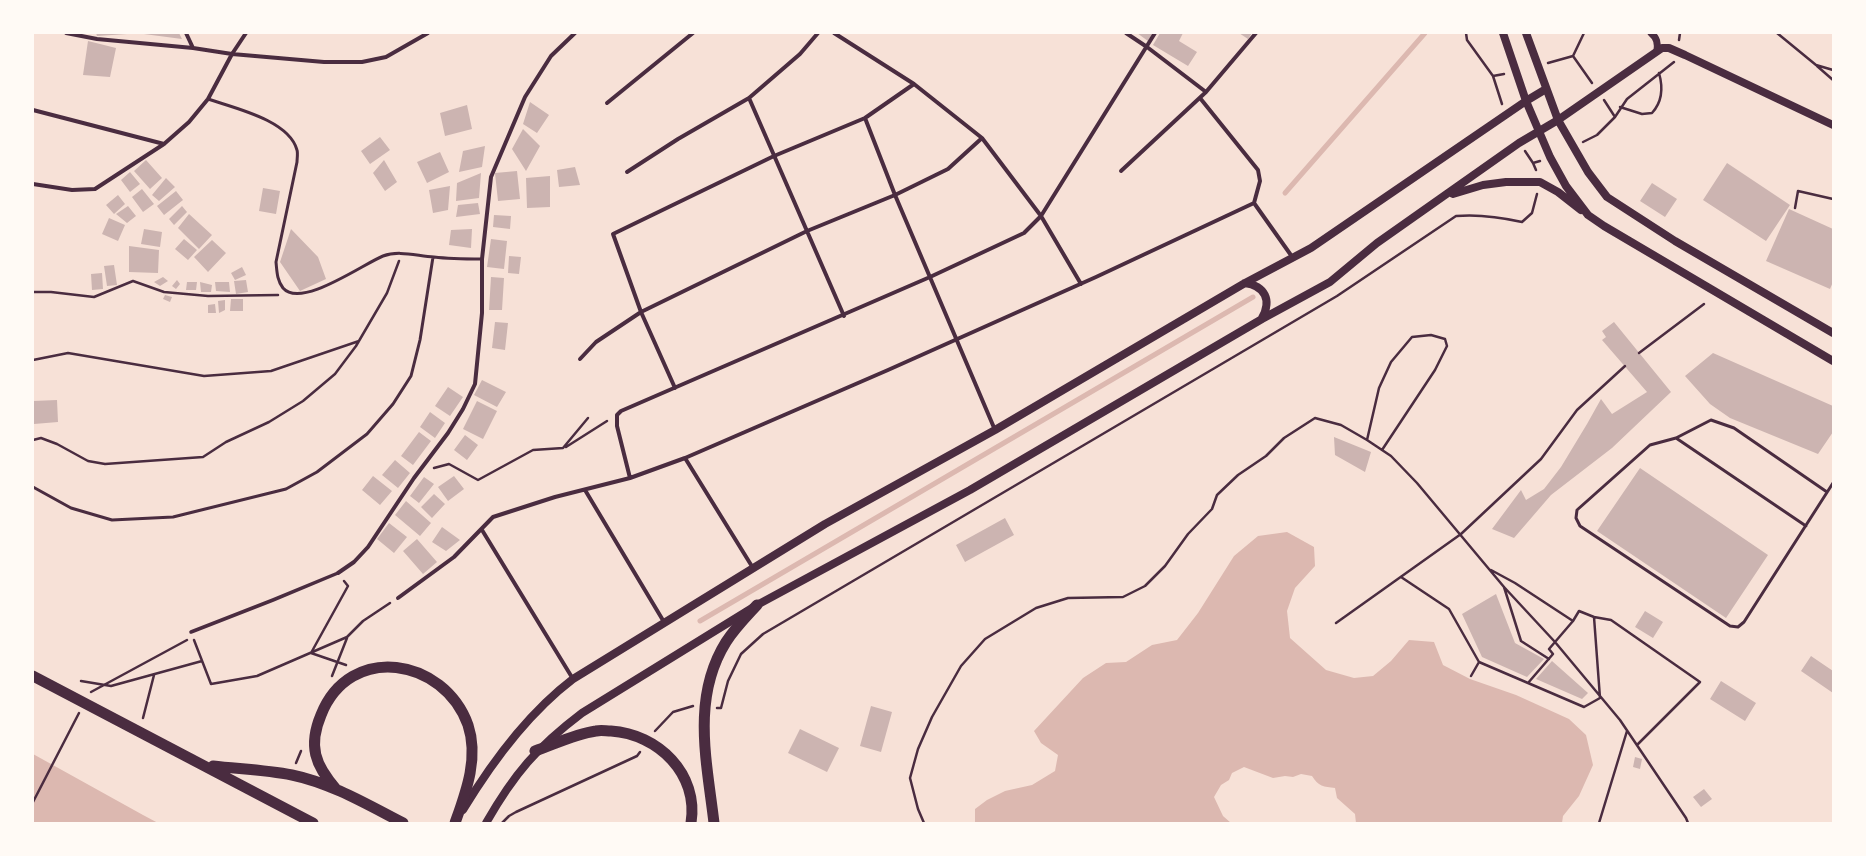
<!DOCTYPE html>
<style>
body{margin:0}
#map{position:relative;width:1866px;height:856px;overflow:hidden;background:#f7e1d7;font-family:"Work Sans",sans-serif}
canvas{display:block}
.frame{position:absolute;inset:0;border:34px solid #fffaf5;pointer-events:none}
</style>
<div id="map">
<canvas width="1866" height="856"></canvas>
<div class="frame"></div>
</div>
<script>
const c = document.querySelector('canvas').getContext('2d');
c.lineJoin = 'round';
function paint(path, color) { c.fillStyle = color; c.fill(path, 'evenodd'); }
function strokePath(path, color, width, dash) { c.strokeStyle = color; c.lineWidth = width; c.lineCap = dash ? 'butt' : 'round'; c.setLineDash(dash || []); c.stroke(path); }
paint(new Path2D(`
 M1287,532L1314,547L1315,566L1295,588L1287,611L1290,638L1326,670L1354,678L1373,676L1391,661L1409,640L1434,642L1443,665L1470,679L1516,695L1569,719L1586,735L1593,765L1579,796L1563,816L1562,823H1356L1355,814L1337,798L1335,788C1324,787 1318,786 1312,776L1301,774L1293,777L1285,776L1273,778L1244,767L1232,773L1229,780L1221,785L1214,797L1223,816L1231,823H975V809L987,800L1005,791L1032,785L1055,771L1058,755L1041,743L1034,731L1083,678L1106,663L1126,662L1152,645L1177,640L1198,613L1234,556L1258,536Z
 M33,754L143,815L158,823H33Z`), '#dcb8b0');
strokePath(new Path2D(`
 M1285,193L1425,33
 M700,621L1253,297`), '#dcb8b0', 5);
paint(new Path2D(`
 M96,33H127V34L97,36Z
 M144,33H179L182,39L144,34Z
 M1137,33H1153L1148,41Z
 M1160,33H1183L1179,41L1197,52L1188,66L1153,45Z
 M1239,33H1252L1248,39Z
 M88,41L116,48L110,77L83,75Z
 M530,102L549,115L537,133L523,124Z
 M467,105L472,129L445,136L440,113Z
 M523,129L540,146L526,171L512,149Z
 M380,137L390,150L370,164L361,151Z
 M485,146L482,167L459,172L463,151Z
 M440,152L449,172L427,183L417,162Z
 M146,160L162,178L150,189L134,171Z
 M384,160L397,182L385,191L373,173Z
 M1727,163L1790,205L1766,241L1703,200Z
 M575,167L580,185L559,187L557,170Z
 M517,171L520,199L498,201L495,173Z
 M130,172L140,184L130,192L121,180Z
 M481,173L479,198L456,201L457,183Z
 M550,176V207L527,208L526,178Z
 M166,178L175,187L159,201L152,195Z
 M1652,183L1677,199L1665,217L1640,201Z
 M450,186L448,210L433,213L429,190Z
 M263,188L280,191L276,214L259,211Z
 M142,189L154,204L143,212L132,197Z
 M176,191L183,200L164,215L157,206Z
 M118,195L125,204L114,214L106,205Z
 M478,203L480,214L456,217L458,205Z
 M128,206L136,216L127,223L116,214Z
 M182,206L187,212L174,225L169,219Z
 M1789,209L1833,229V282L1830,289L1766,261Z
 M189,214L212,235L199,249L178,228Z
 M494,215L511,216L510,229L493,227Z
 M109,218L125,225L118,241L102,234Z
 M144,229L162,232L160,247L141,244Z
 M291,229L318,257L326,279L300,291L280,262Z
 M472,229L471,248L449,245L451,230Z
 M184,239L197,250L188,260L175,249Z
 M491,239L507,241L504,269L487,267Z
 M212,240L226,253L208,272L194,257Z
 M129,246L159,250L158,273L129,272Z
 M509,256L521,257L519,274L508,273Z
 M114,265L117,285L107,286L104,266Z
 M242,267L246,275L235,280L231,273Z
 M102,273L103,289L92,290L91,274Z
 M163,277L168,281L160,286L154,282Z
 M491,277L504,278L502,310H489Z
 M177,280L180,284L176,289L172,286Z
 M246,280L248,292L236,294L234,281Z
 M187,282H197L196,290H186Z
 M200,282L212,285L211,292H201Z
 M215,282H229L230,292L216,291Z
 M165,295L172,297L170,302L163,299Z
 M231,299H243V311H230Z
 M225,300V310L219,313L218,301Z
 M215,304L216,313H208V305Z
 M495,322L508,323L505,350L492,348Z
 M1614,322L1671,392L1612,448L1551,495L1514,538L1492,529L1521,490L1526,500L1544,489L1561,467L1587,424L1601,399L1612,414L1647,392L1602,340L1606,337L1602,331Z
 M1713,353L1833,406V432L1818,454L1730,418L1710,404L1685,376Z
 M482,380L506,392L497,407L474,395Z
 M448,387L463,397L450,416L435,406Z
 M57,400L58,422L34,424L33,401Z
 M477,401L497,411L483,439L463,429Z
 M430,412L445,423L435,438L420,427Z
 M419,432L431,441L413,465L401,456Z
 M465,435L478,445L467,460L454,450Z
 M1334,437L1371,452L1365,472L1335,455Z
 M395,460L410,473L398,488L382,475Z
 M1640,468L1768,555L1726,618L1597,531Z
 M373,476L392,491L380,505L362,490Z
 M454,476L464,489L448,501L438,487Z
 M424,477L434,484L419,503L410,496Z
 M434,494L445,504L432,518L421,507Z
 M406,501L431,523L420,536L395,515Z
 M1005,518L1014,535L965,562L956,545Z
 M389,523L407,537L394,553L377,539Z
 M442,527L460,540L446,551L432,542Z
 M417,539L437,562L423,574L403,551Z
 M1496,594L1515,643L1544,659L1527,677L1482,657L1462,614Z
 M1645,611L1663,622L1653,638L1635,627Z
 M1811,656L1833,671V693L1801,671Z
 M1552,661L1588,693L1582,699L1536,679Z
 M1721,681L1756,703L1745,721L1710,699Z
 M871,706L892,712L881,752L860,746Z
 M800,729L839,748L827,772L788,753Z
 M1635,757L1642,759L1640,769L1633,767Z
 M1704,789L1712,799L1701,807L1693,797Z`), '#ccb4b1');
strokePath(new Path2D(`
 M1466,33L1467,40L1493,76L1504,74
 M1777,33L1816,65L1833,70
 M1679,40L1680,33
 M1573,56L1584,33
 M1548,63L1573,56L1592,83
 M1817,66L1833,80
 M1493,76L1502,104
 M1604,100L1615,117
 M1620,107L1642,114L1652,113C1663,101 1663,87 1659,73
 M1583,142L1597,135L1615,117L1627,99L1674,62
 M1525,151L1533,163
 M1536,170L1533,163L1540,161
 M1795,208L1798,191L1833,199
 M33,292H51L94,297L133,281L164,292L208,296L278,295
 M1639,353L1704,304
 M33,360L68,353L204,376L271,371L359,341
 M33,440L41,438L57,444L88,461L105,464L203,457L226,442L269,422L303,401L335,374L356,346L387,293L399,261
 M1367,440L1379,388L1391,362L1412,337L1431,335L1445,339L1447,346L1435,370L1382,450
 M566,447L607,421
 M434,468L449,464L478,480L533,450L563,448L588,418
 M1401,577L1449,609L1479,662L1584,707L1600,698L1594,617L1579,611L1573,621L1515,583L1491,570
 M344,581L348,586L311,653L346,665
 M1504,587L1521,641L1549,659
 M1594,617L1611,620L1700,682L1637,745
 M1336,623L1461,534L1541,459L1577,410L1625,366
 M194,640L211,684L257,676L347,637L363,621L390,603
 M332,676L347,638
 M1471,676L1479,662
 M81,681L111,686L202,661
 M1528,683L1553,654L1549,649L1573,621
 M91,692L187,640
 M717,708H721L728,681L741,654L763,634L1337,296L1456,216C1479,214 1500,217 1522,222L1532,213L1537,194
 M143,718L154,675
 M655,731L673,712L693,706
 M296,763L301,751
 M33,802L79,713
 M502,823L509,816L516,812L637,756L640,752
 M924,823L918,809L910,778L918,749L932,717L961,666L985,639L1036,608L1068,598L1123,597L1145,586L1165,566L1188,534L1212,509L1217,495L1238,475L1266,456L1284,438L1315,418L1341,425L1367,440L1391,456L1417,483L1504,587L1555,642L1620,720L1686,818L1688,823
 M1599,823L1627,731`), '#4a2c40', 2.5);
strokePath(new Path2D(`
 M208,99C234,108 289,120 297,150C298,153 297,159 297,162L276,262C277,272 277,280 283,288C301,309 363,264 383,256C399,250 417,256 434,257C450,259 466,259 482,259
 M1676,438L1806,526
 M33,487L71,508L112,520L173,517L286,489L317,472L367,434L393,404L411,376L420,340L433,257
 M1827,492L1734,428L1711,420L1676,438L1650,445L1577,510L1576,518L1580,526L1730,626L1738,627L1744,622L1833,483`), '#4a2c40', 3);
strokePath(new Path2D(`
 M191,632L273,600L338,573`), '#4a2c40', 3.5);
strokePath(new Path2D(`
 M66,33L97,39L193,48L232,54L324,62H362L386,57L428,33
 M186,33L193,48
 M834,33L914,84L982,138L1041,216L1081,284
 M1126,33L1147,47L1206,92
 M749,98L844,316
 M1200,98L1258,170L1260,181L1254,203
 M607,103L693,33
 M33,110L164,144
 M865,118L895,195L995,430
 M1121,171L1206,92L1256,33
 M627,172L678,139L749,98L800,54L818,33
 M33,184L72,190L95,189L164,144L189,122L208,99L232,54L246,33
 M1254,203L1293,258
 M580,359L596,342L641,312L807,231L895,195L948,169L982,138
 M675,388L641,312L613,234L774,156L865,118L914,84
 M685,458L753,568
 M630,478L617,426V415L621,411L930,277L1024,233L1041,216L1155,33
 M585,490L664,622
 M482,530L573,679
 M338,573L354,562L368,547L414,478L448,433L463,409L475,384L482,313V259L491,177L525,97L551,56L575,33
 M398,598L454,557L493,517L555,497L630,478L685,458L888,370L1096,277L1254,203`), '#4a2c40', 4);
strokePath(new Path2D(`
 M1651,33C1657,38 1658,43 1657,51`), '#4a2c40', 7);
strokePath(new Path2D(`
 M1503,33L1526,101L1550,157L1566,186L1588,215L1604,226L1833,361
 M1526,33L1558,120L1588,172L1607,197L1675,241L1833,333
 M1453,194L1483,185L1506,182H1540L1558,192L1581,210
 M1245,283C1265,286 1272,300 1262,318
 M463,810C492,762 527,714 573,679L825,524L995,430L1245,283L1311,248L1526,101L1546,89
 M486,823C514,774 537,747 582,713L757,605L970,490L1262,319L1330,282L1377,243L1519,143L1558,120L1662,48H1669L1685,55L1833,125`), '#4a2c40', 8);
strokePath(new Path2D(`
 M33,676L313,823
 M535,751C555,744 575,734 596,731C601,730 606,731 611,731C658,734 699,774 691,823
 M213,766C239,769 266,770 292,775C331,783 368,805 403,823
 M336,789C315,765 308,746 321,715C350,642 444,658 468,725C479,758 466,792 455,823
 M714,823C707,762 691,698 726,642C735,628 746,617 757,605`), '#4a2c40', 11);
</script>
